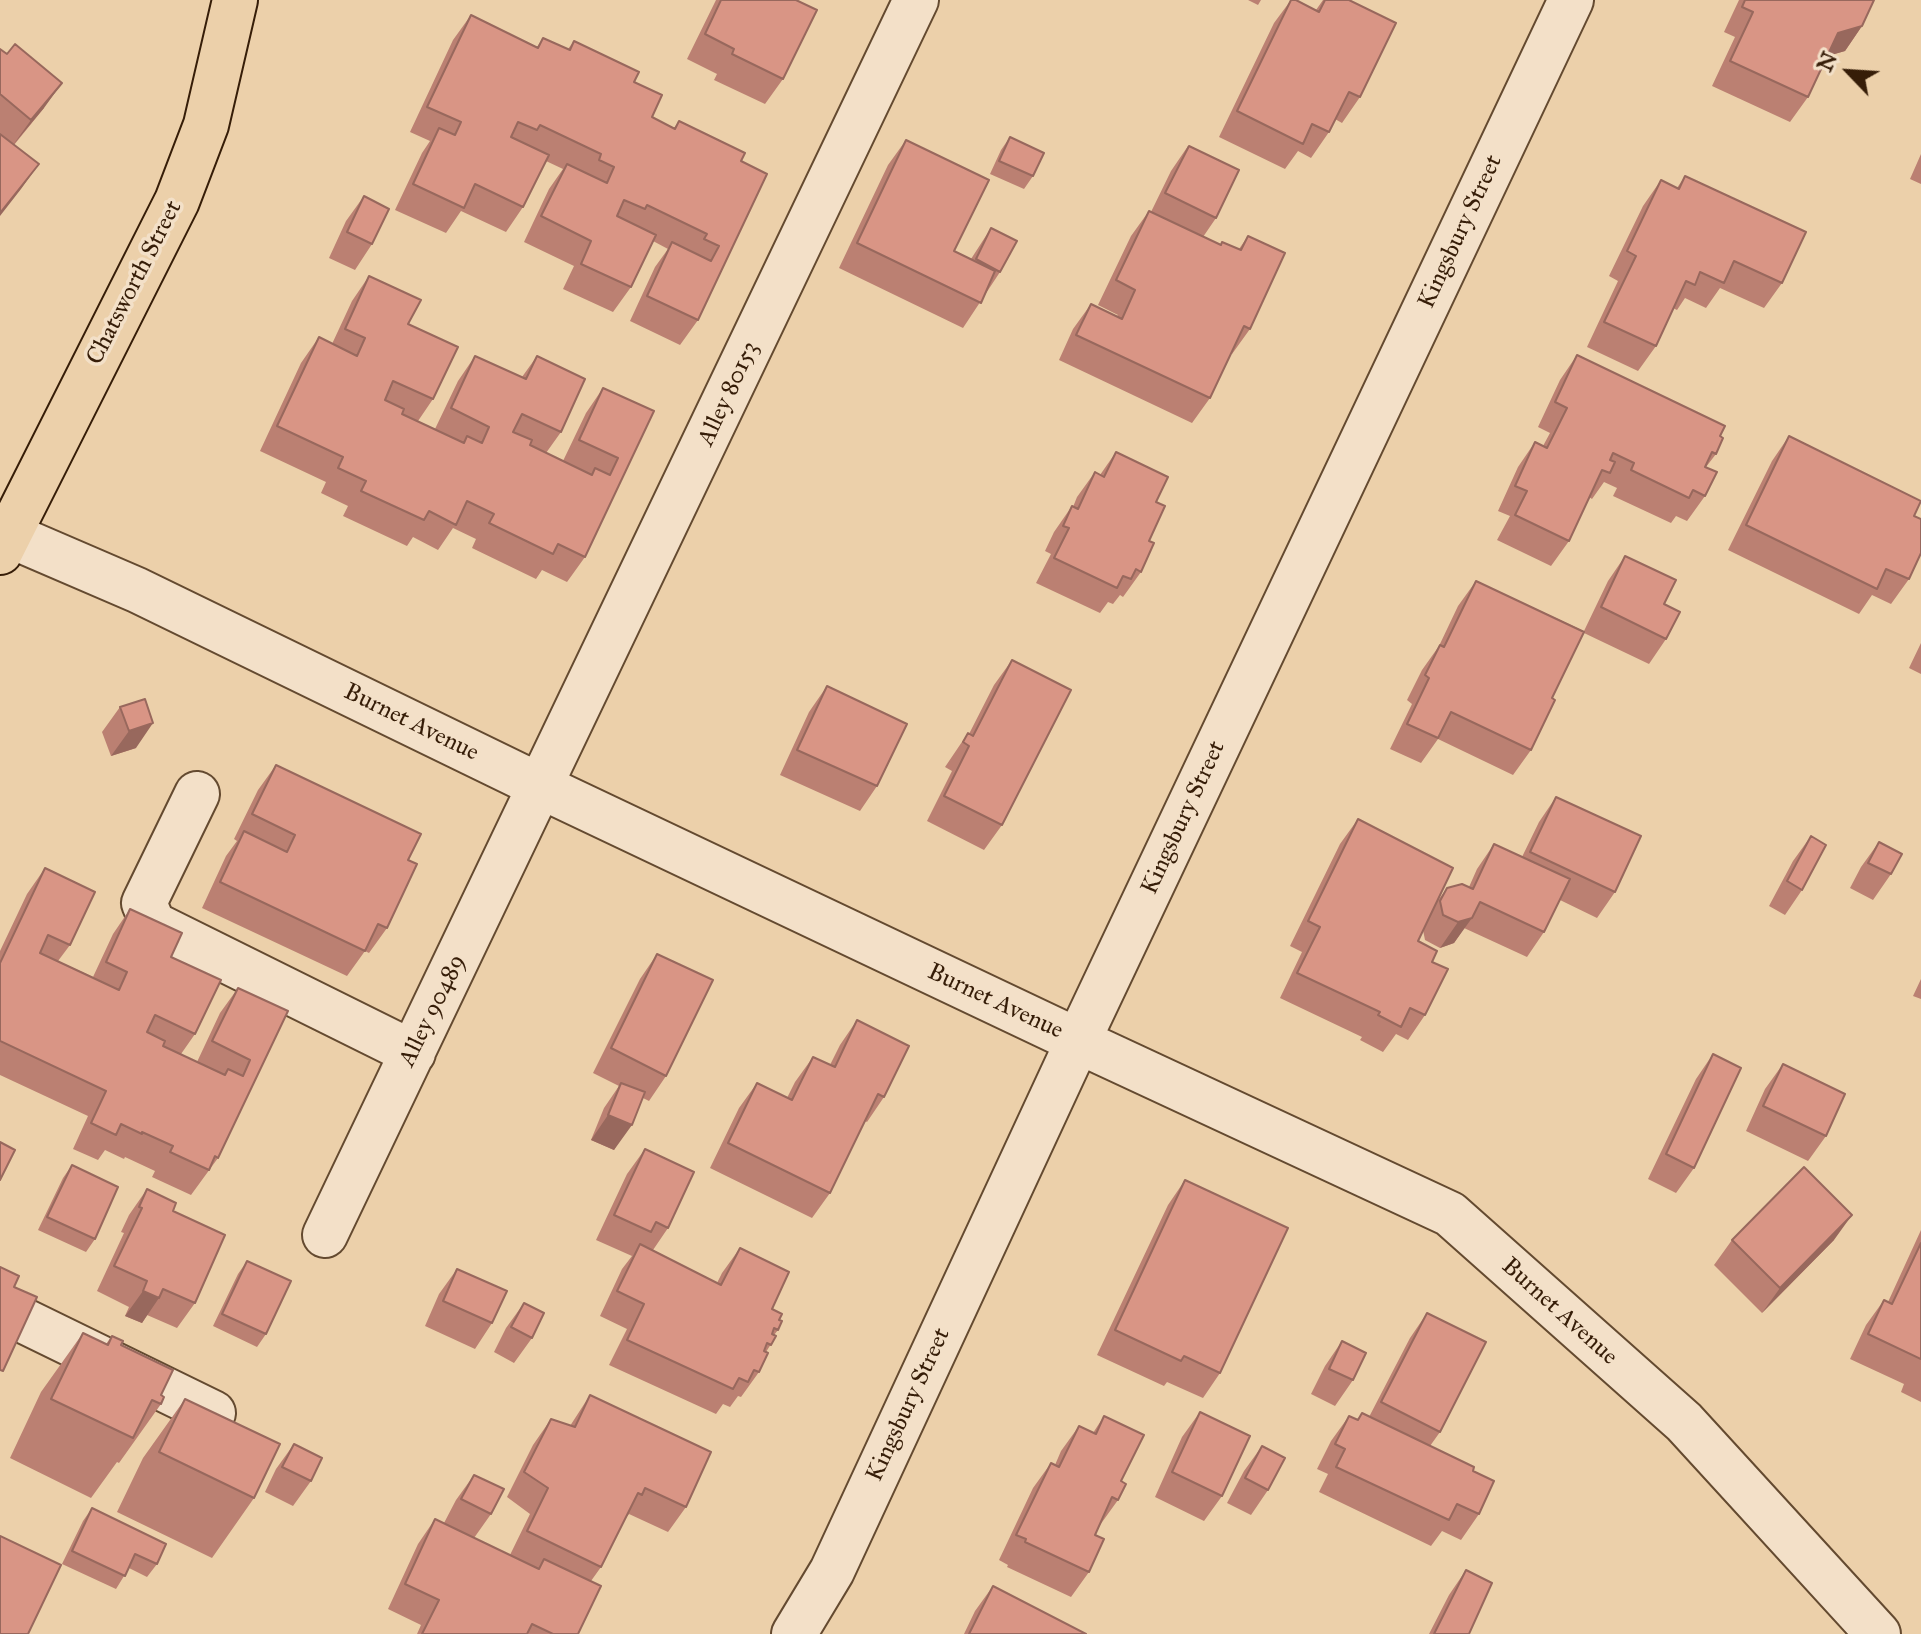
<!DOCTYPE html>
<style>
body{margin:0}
#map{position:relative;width:1921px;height:1634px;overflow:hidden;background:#ecd0aa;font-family:"IM FELL Great Primer",serif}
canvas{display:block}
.north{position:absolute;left:1809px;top:32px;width:80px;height:80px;-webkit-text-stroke:6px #f3e0c8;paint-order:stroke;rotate:295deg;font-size:22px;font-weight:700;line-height:32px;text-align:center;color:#361d08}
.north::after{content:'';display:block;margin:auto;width:28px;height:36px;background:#361d08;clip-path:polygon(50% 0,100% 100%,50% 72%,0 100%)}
</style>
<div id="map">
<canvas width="1921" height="1634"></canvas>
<div class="north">N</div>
</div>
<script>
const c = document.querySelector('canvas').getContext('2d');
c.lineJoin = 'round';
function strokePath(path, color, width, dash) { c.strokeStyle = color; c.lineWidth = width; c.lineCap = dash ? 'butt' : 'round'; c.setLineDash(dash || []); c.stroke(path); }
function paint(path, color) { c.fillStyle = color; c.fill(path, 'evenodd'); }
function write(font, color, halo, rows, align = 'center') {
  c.font = font + ' "IM FELL Great Primer",serif'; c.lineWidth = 7; c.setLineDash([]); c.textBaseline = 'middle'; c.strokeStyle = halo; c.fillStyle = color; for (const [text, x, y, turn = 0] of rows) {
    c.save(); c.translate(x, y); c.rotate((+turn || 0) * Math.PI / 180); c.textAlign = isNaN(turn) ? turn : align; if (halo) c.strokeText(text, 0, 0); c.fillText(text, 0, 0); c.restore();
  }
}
const minor = new Path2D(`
 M0,531L137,590L540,786L1078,1041L1450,1214L1684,1422L1878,1634
 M197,794L144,903L153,924L413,1053
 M325,1235L916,0
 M0,1309L213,1413
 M794,1634L832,1571L1078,1041L1571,0`);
const major = new Path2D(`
 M0,552L177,201L206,125L235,0`);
strokePath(minor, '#644a30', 48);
strokePath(major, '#361d08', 48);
strokePath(minor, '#f3e0c8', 44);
strokePath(major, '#ecd0aa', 44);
paint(new Path2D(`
 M716,0H796L783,79L765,104L714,80L717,74L687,59Z
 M1248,0H1261L1258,5Z
 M1291,0L1316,10L1323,0H1349L1360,97L1342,123L1335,119L1329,132L1311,158L1298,151L1285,169L1219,137L1274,23Z
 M1739,0H1874L1862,26L1845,51L1827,56L1808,97L1790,122L1712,86L1735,37L1724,32Z
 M471,15L537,47L543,38L568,49L574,41L634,82L652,117L674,128L679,121L741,161L698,320L680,345L630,321L655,267L668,249L653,241L631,287L613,312L563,289L574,266L524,242L549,189L563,169L546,161L523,207L506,232L461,211L446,233L395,210L422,153L430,141L410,132L453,40Z
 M0,49L44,108L14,145L21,189L0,134Z
 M1010,137L1033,176L1024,189L990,174L1001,150Z
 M906,140L954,251L971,259L991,228L1000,272L963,328L839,268L888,165Z
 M1188,146L1216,218L1203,237L1220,245L1239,249L1248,236L1250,329L1232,354H1231L1210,398L1192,423L1059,360L1073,329L1091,304L1117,316L1118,315L1098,305L1131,236L1149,211L1151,212L1171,171Z
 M1921,154V184L1910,179Z
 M1685,176L1782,283L1764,308L1720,288L1706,308L1685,298L1677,310L1673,308L1656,346L1638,371L1587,347L1618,281L1609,276L1643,206L1661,180L1677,188Z
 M364,196L372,244L355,270L329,258L346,221Z
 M369,276L408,324L433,399L418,421L435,429L458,381L475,356L522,377L537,356L561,432L546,453L563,461L586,413L603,388L654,411L585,557L567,582L542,570L536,579L472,548L476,539L453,528L438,550L413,537L407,546L343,516L348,506L321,493L326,482L260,451L301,363L319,337L332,344L352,301Z
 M1577,355L1720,436L1716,454L1706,467L1705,496L1687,521L1676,516L1671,523L1613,496L1617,488L1604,482L1592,499L1589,497L1569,541L1551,566L1497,540L1510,516L1498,511L1518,467L1535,442L1543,446L1550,433L1538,427L1560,380Z
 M1789,436L1914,516L1909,579L1891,604L1872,595L1859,614L1728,550L1772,461Z
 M1116,452L1156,502L1149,541L1141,572L1123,597L1120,595L1113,604L1108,602L1100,613L1036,583L1051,554L1045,551L1054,532L1072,506L1073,507L1077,497L1095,472L1100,475Z
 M1625,556L1664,604L1666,639L1649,664L1584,633L1552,698L1531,750L1513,775L1438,739L1421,763L1390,749L1412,704L1407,700L1422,670L1439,646L1458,606L1476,581L1584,631L1608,581Z
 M1921,643V674L1909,668Z
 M1012,660L1002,825L984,850L927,821L952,771L945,767L968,733L969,734L994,685Z
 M827,686L877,786L860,811L780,775L809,712Z
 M120,707L136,748L111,756L102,732Z
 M276,765L408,860L387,928L369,953L365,951L347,976L202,908L226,856L237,841L234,839L258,790Z
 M1556,797L1615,892L1597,918L1560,900L1544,932L1527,957L1464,928L1454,943L1440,948L1425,940L1423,930L1418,941L1432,962L1425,1015L1408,1040L1396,1034L1383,1052L1360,1040L1362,1037L1280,998L1302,952L1290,946L1340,844L1358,819L1436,903L1447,888L1469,887L1477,869L1494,844L1522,857L1539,822Z
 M1811,836L1802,890L1785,915L1769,906L1793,861Z
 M1879,842L1891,874L1873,900L1850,888L1861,867Z
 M45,868L70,945L58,961L93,977L113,934L130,909L171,957L195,1034L181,1054L197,1062L220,1013L238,988L288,1011L218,1158L191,1195L152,1177L155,1171L125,1157L124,1159L105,1150L98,1160L73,1149L88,1116L0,1075V951L27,894Z
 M657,954L666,1076L649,1101L643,1098L614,1150L591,1140L604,1108L619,1086L593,1073L640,979Z
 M1921,979V999L1913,996Z
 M857,1020L884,1097L867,1122L865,1121L830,1193L812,1218L710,1168L739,1108L757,1083L787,1098L795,1082L813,1057L830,1065L840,1045Z
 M1713,1054L1694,1168L1676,1193L1648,1179L1696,1079Z
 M1783,1064L1826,1136L1808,1161L1746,1131L1765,1089Z
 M645,1149L668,1228L653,1250L717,1283L722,1273L740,1248L772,1309L779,1320L778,1330L774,1335L776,1336L766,1352L759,1372L741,1397L738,1396L730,1407L723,1404L716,1414L609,1365L627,1329L600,1316L622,1269L632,1256L596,1240L627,1174Z
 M72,1165L95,1239L86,1252L38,1230L63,1178Z
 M1185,1180L1220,1373L1203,1398L1167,1382L1164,1386L1097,1355L1168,1205Z
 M147,1189L173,1211L195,1303L177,1328L147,1315L142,1323L125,1316L129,1307L97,1291L124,1233L121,1232L129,1215Z
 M1921,1230V1402L1901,1392L1904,1384L1850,1359L1866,1325L1884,1300L1888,1302Z
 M1732,1240H1834L1762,1313L1714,1265Z
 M247,1261L266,1334L257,1347L213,1326L238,1274Z
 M457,1269L492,1323L475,1349L425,1326L439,1294Z
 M524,1303L532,1338L514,1363L494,1352L506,1328Z
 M1427,1313L1440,1432L1430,1446L1473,1471L1479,1514L1461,1540L1442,1531L1431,1546L1319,1492L1328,1474L1317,1469L1331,1441L1349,1416L1357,1420L1362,1413L1369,1417L1410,1338Z
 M83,1333L106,1344L112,1336L161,1395V1404L119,1463L117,1462L91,1498L10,1458L41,1392Z
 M1342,1341L1353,1380L1335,1406L1311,1394L1325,1366Z
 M590,1395L686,1507L668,1532L629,1514L624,1520L601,1567L591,1581L578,1634H417L421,1625L388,1609L418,1544L435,1519L444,1523L456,1500L474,1475L491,1514L474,1538L510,1555L530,1514L507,1497L533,1445L551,1419L570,1426Z
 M185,1399L254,1498L212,1558L117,1512L143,1458Z
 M1200,1412L1222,1496L1204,1521L1155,1497L1182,1437Z
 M1104,1416L1121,1481L1118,1500L1100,1525L1095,1535L1089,1572L1071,1597L1007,1567L1008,1565L999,1560L1033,1488L1051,1463L1055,1465L1061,1451L1079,1426L1093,1433Z
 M294,1444L311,1481L293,1506L265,1492L276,1469Z
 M1262,1446L1268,1490L1251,1515L1227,1503L1244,1471Z
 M92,1508L157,1564L147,1577L129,1568L116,1589L62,1564L83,1521Z
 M1466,1570L1469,1634H1429L1449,1595Z
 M993,1586L1086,1634H964L975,1611Z`), '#bb8072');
paint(new Path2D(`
 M1862,26L1845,51L1821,58L1838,33Z
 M62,83L44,108L13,145L31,120Z
 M39,164L21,189L0,216V213Z
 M153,723L136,748L111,756L129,731Z
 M1472,918L1454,943L1440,948L1458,922Z
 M608,1115L632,1125L614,1150L591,1140Z
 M1852,1215L1834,1240L1762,1313L1780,1288Z
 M143,1291L159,1298L142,1323L125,1316Z`), '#98685d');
const building = new Path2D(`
 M721,0H796L817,10L783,79L732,54L734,49L705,34Z
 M1291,0H1296L1319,12L1325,0H1349L1396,23L1360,97L1349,92L1329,132L1312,124L1303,144L1237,111Z
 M1745,0H1874L1862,26L1838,33L1808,97L1730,61L1753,12L1742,7Z
 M471,15L538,48L543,38L570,50L574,41L639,72L634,82L662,95L652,117L675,129L679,121L745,153L741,161L767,174L698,320L647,296L672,242L711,261L719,246L704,239L707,234L647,205L645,209L624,200L617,216L656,235L631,287L581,264L591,241L541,216L567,164L607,183L614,167L599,160L601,154L540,125L537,130L518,122L511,137L549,155L523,207L475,184L464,208L413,184L439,128L455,135L461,122L427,107Z
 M15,44L62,83L31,120L0,94V49L7,54Z
 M0,134L39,164L0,213Z
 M1010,137L1044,153L1033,176L999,161Z
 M906,140L989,180L954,251L995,271L981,303L857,243Z
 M1189,146L1239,170L1216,218L1165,193Z
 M1685,176L1806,232L1782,283L1734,261L1724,283L1700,272L1695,285L1686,281L1656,346L1604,322L1636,256L1627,251L1661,180L1679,189Z
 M364,196L389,209L372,244L347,232Z
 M1149,211L1221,245L1222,242L1241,250L1248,236L1285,253L1250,329L1244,326L1210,398L1076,335L1091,304L1122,319L1135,290L1116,280Z
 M991,228L1017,241L1000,272L976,259Z
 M369,276L421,300L408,324L458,347L433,399L393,381L385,400L404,409L402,414L464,443L467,436L482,443L489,427L451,408L475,356L526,379L537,356L585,379L561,432L522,414L513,432L532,440L530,445L592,475L595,468L610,475L618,458L579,440L603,388L654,411L585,557L558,544L553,554L489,523L494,514L467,501L456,525L429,511L424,520L361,491L366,481L338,468L343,457L277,426L319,337L357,356L365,338L345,329Z
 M1577,355L1725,426L1720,436L1723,438L1716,454L1712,452L1705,467L1717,472L1705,496L1693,490L1689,498L1631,470L1634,463L1613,453L1610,460L1615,462L1610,473L1602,470L1569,541L1515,515L1527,491L1515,486L1535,442L1547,448L1567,408L1555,402Z
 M1789,436L1921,501L1914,516L1921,519V553L1909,579L1886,569L1877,589L1746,525Z
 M1116,452L1168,477L1156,502L1165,506L1149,541L1154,543L1141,572L1136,569L1131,579L1123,576L1117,588L1054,558L1069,528L1063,526L1072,506L1078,509L1095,472L1104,477Z
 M1625,556L1676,580L1664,604L1680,612L1666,639L1601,607Z
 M1476,581L1584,632L1552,698L1555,700L1531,750L1451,712L1438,738L1407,724L1429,678L1425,675L1440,645L1444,647Z
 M1012,660L1071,690L1002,825L944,796L969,746L963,742L968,733L973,736Z
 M827,686L907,724L877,786L797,750Z
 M145,699L153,723L129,731L120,707Z
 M276,765L421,834L408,860L417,864L387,928L378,924L365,951L220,882L244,831L287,852L295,835L252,814Z
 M1556,797L1641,836L1615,892L1530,852Z
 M1358,819L1453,868L1418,941L1437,951L1432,962L1448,969L1425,1015L1410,1008L1401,1027L1378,1015L1380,1012L1297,973L1320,927L1308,921Z
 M1811,836L1826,845L1802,890L1787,881Z
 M1879,842L1902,854L1891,874L1868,863Z
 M1494,844L1570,879L1544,932L1480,902L1472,918L1458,922L1443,915L1440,901L1447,888L1462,884L1473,889Z
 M45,868L95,892L70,945L48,935L40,953L119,990L127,972L106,962L130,909L182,933L171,957L221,980L195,1034L155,1015L147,1032L165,1041L163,1046L225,1075L228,1069L243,1076L250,1060L212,1041L238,988L288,1011L218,1158L215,1156L209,1170L170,1152L173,1146L142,1132V1134L121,1124L116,1135L91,1123L106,1091L0,1041V963Z
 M657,954L713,980L666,1076L611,1048Z
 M857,1020L909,1046L884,1097L878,1094L830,1193L728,1143L757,1083L792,1100L813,1057L835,1067Z
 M1713,1054L1741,1068L1694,1168L1666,1154Z
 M1783,1064L1845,1094L1826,1136L1763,1106Z
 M621,1083L645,1092L632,1125L608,1115Z
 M0,1142L15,1150L0,1180Z
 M645,1149L694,1172L668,1228L656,1222L651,1232L614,1215Z
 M72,1165L118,1187L95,1239L47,1217Z
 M1804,1167L1852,1215L1780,1288L1732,1240Z
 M1185,1180L1288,1228L1220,1373L1184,1356L1181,1361L1115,1330Z
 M147,1189L176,1203L173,1211L225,1235L195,1303L163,1289L159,1298L143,1291L147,1281L114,1266L142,1208L139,1207Z
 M1921,1243V1359L1868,1334L1884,1300L1892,1304Z
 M640,1244L721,1285L740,1248L789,1272L772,1309L782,1314L779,1320L782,1321L778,1330L774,1328L772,1334L776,1336L771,1345L767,1343L764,1351L768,1353L759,1372L754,1370L748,1382L739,1378L733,1389L627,1340L644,1304L617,1291Z
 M247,1261L291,1281L266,1334L222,1314Z
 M0,1267L19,1276L14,1287L37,1297L3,1371L0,1370Z
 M457,1269L507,1291L492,1323L443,1301Z
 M524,1303L544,1313L532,1338L511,1327Z
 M1427,1313L1486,1342L1440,1432L1381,1402Z
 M83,1333L108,1345L112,1336L123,1341L121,1345L173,1370L161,1395L164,1397L161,1404L152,1400L133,1438L51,1399Z
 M1342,1341L1366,1353L1353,1380L1329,1369Z
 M590,1395L711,1452L686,1507L645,1488L642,1495L638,1493L601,1567L527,1531L548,1488L524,1472L551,1419L575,1427Z
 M185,1399L280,1444L254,1498L159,1452Z
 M1200,1412L1250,1436L1222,1496L1172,1472Z
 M1362,1413L1474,1467L1473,1471L1494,1481L1479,1514L1457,1504L1449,1520L1336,1467L1345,1449L1335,1444L1349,1416L1358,1420Z
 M1104,1416L1144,1435L1121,1481L1126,1484L1118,1500L1112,1497L1095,1535L1104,1539L1089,1572L1025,1542L1026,1539L1016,1535L1051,1463L1059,1467L1079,1426L1096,1434Z
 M294,1444L322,1458L311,1481L282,1467Z
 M1262,1446L1285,1458L1268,1490L1245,1478Z
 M474,1475L504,1489L491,1514L461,1499Z
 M92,1508L166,1544L157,1564L135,1554L125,1576L72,1551Z
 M435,1519L539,1569L544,1559L601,1586L578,1634H553L532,1624L527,1634H422L439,1600L405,1584Z
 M0,1536L61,1565L28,1634H0Z
 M1466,1570L1492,1583L1469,1634H1434Z
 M993,1586L1086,1634H969Z`);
paint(building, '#d99585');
strokePath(building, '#98685d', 2);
write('24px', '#361d08', '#f3e0c8', [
 ["Kingsbury Street",1461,232,-65],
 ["Chatsworth Street",135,283,-63],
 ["Alley 80153",729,394,-65],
 ["Burnet Avenue",411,723,26],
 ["Kingsbury Street",1184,818,-65],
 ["Burnet Avenue",995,1002,25],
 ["Alley 90489",433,1011,-64],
 ["Burnet Avenue",1559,1312,42],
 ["Kingsbury Street",909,1405,-65]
]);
</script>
